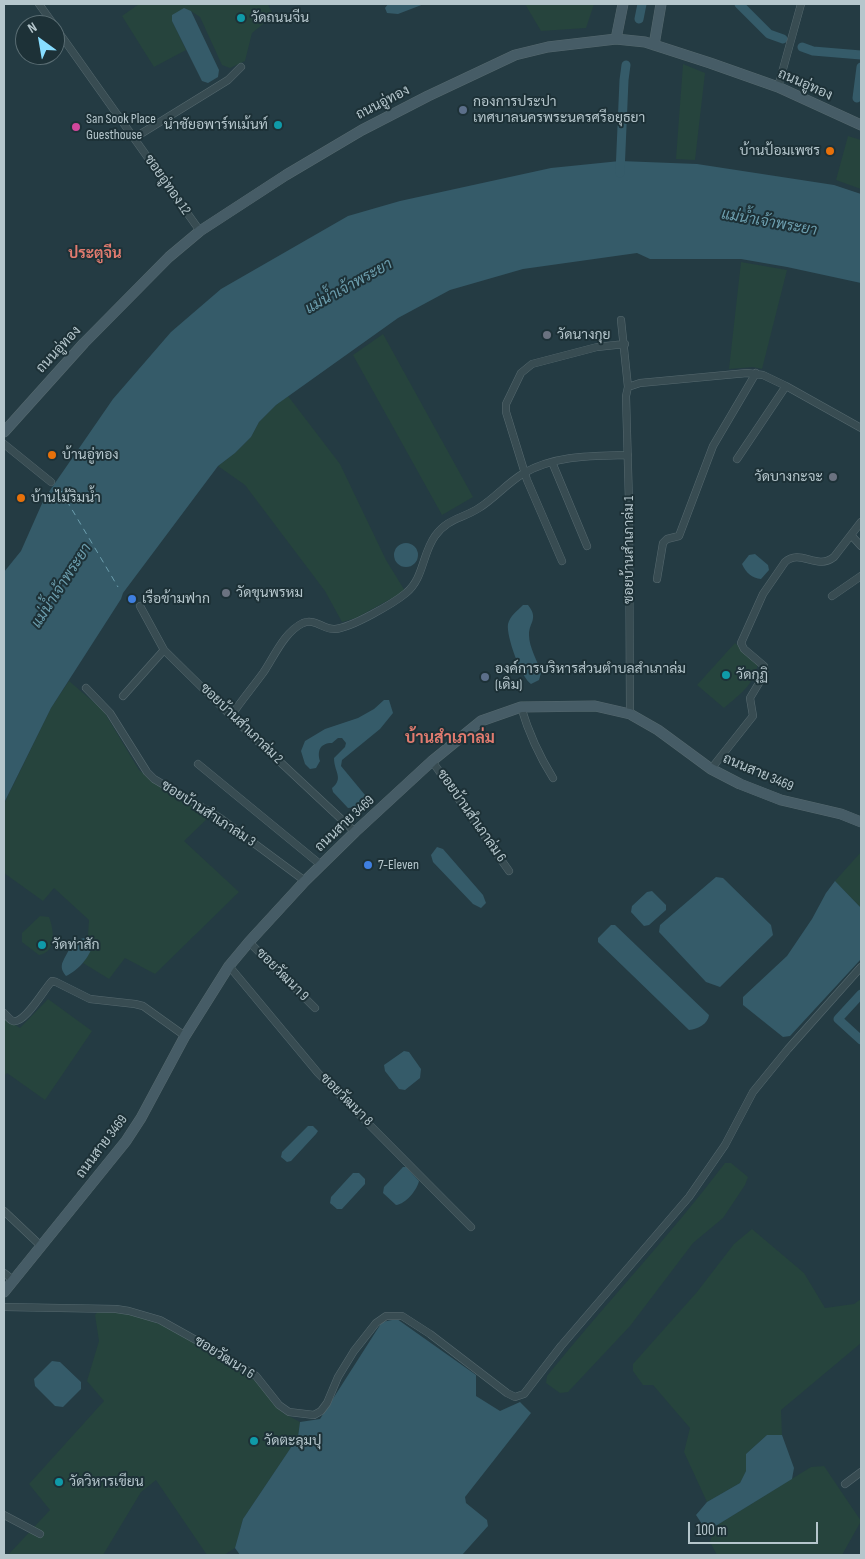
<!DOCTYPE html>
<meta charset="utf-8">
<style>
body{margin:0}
#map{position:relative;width:865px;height:1559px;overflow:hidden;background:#243b43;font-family:"Sofia Sans Condensed",sans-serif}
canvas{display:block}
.frame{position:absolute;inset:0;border:5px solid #b5c6cc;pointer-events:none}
.north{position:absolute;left:15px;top:15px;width:50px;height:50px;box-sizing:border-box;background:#1d3137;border:1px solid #5a6d73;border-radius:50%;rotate:328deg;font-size:14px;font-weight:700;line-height:20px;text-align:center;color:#b5c6cc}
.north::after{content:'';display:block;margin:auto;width:18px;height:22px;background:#87ddff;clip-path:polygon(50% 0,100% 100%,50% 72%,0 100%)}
.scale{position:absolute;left:688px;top:1522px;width:130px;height:22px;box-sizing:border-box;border:2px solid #b5c6cc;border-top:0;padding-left:6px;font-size:15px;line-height:18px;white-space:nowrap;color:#b5c6cc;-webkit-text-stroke:4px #1d3137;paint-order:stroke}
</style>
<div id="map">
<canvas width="865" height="1559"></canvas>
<div class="frame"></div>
<div class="north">N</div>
<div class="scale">100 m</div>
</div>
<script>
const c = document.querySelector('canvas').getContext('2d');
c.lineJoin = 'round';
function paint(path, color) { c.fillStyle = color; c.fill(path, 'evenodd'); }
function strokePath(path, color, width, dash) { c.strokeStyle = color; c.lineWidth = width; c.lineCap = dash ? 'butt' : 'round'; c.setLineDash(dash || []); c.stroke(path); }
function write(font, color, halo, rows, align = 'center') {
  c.font = font + ' "Sofia Sans Condensed",Sarabun,sans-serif'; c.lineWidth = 4; c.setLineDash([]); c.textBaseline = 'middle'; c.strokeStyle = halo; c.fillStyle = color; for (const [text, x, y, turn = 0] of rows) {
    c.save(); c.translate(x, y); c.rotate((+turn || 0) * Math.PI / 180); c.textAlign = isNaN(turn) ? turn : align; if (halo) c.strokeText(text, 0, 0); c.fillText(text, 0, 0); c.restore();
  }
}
paint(new Path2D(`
 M139,4H268L273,16L252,33L245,61L230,68L222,65L200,17L191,11L172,21L186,50L154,67L122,16Z
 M525,4H594L586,28L541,31Z
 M683,64L705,73L695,160L676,159Z
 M848,136L861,140V189L836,180Z
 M741,262L787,270L762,369L753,367L729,369Z
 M383,334L473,497L442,515L353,355Z
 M288,396L340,464L386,560L405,591L356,618L342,622L325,591L245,485L218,466L235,453L251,437L259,422L276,405Z
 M735,643L758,664C753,686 740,694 724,708L697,685Z
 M69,681L103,710L139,770L156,783L210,816L184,841L239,892L155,974L125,958L109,979L83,963L93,947V941L88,937L89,920L54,888L43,901L4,873V804L51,708Z
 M861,852V908L835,881Z
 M40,916L49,917C54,930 57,952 39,955L22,942V933Z
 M48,999L92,1031L45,1100L7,1073L4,1076V1018L20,1028Z
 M725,1163H731L748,1177L745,1185L723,1218L693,1243L630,1326L568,1392L560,1393L546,1383L547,1376C605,1304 669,1237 725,1163Z
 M752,1229L804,1273L825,1308L854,1304L861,1299V1343L781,1410L782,1435H767L746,1454V1471L740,1483L707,1502L684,1452L690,1428L653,1385H643L633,1371V1364L697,1292L734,1244Z
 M98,1311L127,1313L162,1325L223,1357L259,1384L283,1413L300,1422L298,1437L243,1519L235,1548L224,1555H207L156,1480L141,1492L103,1555H8L50,1510L29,1484L104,1401L87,1381L99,1341L95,1315Z
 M824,1466L861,1521L842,1555H717L710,1542L714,1527L811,1467Z`), '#26443d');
paint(new Path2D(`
 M388,4H424L398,14L387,13L385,8Z
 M184,8L191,11L219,70L218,77L208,83L202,81L172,21V15Z
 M620,161L697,164L834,185L861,194V283L787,267L741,259H650L637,253L523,269L450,290L398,318L276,405L259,422L251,437L235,453L218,466L123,593L121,599L51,708L4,803V572L21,551L44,499L113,399L171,332L221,289L348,216L400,201L551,168Z
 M394 555a12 12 0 1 1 24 0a12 12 0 1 1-24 0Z
 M755,554L768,565L769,570L761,579C752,578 746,573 742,564L749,555Z
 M523,605H528C539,619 529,622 529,635C529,648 538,661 541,673L539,680L531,684C521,677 506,636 508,624C510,616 517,611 523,605Z
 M384,700H389L393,713L380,729L342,760L341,766L365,795V799L357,807L348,808L333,792L332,788C344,778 334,772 334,758L345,747L346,743L342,738H338L332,743C320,743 317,751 320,761L316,768L310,769L305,764L301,751L305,741L325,729L358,718L374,709Z
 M437,847L443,849L483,895L486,903L481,908L473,904L433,862L431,855Z
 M716,877L723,878L771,925L773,935L720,987L706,982L659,932L660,925Z
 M835,881L861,908V959L790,1036L783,1037L743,1005V997L787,956L812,919L826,893Z
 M652,891L666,905V910L649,925L644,926L631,912L632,906L647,892Z
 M611,925H615L709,1015C708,1024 698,1029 689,1030L598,942V938Z
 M88,937L93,941C93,954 78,971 66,976C63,972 61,969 62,964C63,960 73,942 76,940C80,939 85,938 88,937Z
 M404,1051L409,1052L421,1069L420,1078L405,1090L399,1089L385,1071L384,1065Z
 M308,1126H313L318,1131L316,1134L291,1161L287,1162L281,1157L282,1152Z
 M403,1167H406L419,1181C417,1190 406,1204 396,1205L383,1193L384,1187Z
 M353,1173H359L365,1179V1184L342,1209H337L330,1203L331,1197Z
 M397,1319L476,1375V1396L500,1411L520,1402L531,1413L465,1497L466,1503L487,1520L488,1526L462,1555H240L235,1548L243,1519L298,1437L300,1422L320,1419L382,1322Z
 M52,1361L60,1362L81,1382V1389L63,1407L55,1406L35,1386L34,1379Z
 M767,1435H782L794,1468L792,1479L714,1527L702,1524L696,1515L707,1502L740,1483L746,1471V1454Z`), '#355b69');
strokePath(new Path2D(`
 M739,4L769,34L783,39
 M639,19L642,4
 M802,47L813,51L861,55
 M857,98L861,67
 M620,173L624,80L626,65
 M861,994L838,1019L861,1040`), '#355b69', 9);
strokePath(new Path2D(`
 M61,491L118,587`), '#6c9eae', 1, [6, 5]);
const street = new Path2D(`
 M39,4L54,25
 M55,27L200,231
 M778,87L801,4
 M134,138L228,80L241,67
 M621,320L628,387L626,396L629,503L630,714
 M628,387L640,383L747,373L763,375L786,386L861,428
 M4,444L51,482
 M737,459L786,386
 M552,462L587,546
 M851,535L861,546
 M562,561L527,480L506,412V404L521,373L532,364L597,347L625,344
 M657,579L663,543L667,539L679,536L713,446L756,373
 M832,596L861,576
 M140,606L164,650L231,716L355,832
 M86,688L110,713L147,772L154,779L220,818L305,881
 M123,696L164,650
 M521,707C529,734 538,754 553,778
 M231,716C241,701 252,688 263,673C274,657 284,632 303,623C315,618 324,630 335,629C351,628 394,603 406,593C424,578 422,554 435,536C448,518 462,519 479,508C495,498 507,483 524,473C556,455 592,456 628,455
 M432,761L509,871
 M198,764L321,865
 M711,769L753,716L750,698L765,673L764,666L744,649L741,643L763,594L785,562C801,548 816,571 834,557L861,522
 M249,942L315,1008
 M229,966L318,1073L471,1227
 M4,1013C6,1015 10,1020 13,1021C25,1024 44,989 52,981L56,982L90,999L135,1004L143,1006L185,1036
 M4,1211L41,1246
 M4,1273L13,1280
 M4,1307L116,1309L129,1311L160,1320L221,1354L256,1376L279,1405L289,1412L314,1415L321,1411L327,1403L338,1377L354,1351L376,1323L386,1316H402L430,1334L507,1393L515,1397L524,1394L561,1346L689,1197L725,1145L753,1092L788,1049L861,967
 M845,1484L861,1472
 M4,1515L40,1534`);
const secondary = new Path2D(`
 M616,39L623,4
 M654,45L661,4
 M4,432L84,343L169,257L200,231L286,175L362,130L428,96L515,55L548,47L616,39L645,42L710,63L778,87L861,125
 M4,1292L126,1141L141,1118L185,1036L229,966L249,942L305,881L355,832L432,761L481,721L521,707L595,706L630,714L658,730L711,769L740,784L781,800L841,814L861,822`);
strokePath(street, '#56696f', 8);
strokePath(secondary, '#56696f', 11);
strokePath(street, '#384c52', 7);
strokePath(secondary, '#465c66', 10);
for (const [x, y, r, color] of [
 [241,18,5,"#0f9aa8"],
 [463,110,5,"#5c6f8a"],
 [278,125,5,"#0f9aa8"],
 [76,127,5,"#d1479c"],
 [830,151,5,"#e8710a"],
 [547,335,5,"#6b7280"],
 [52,455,5,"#e8710a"],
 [833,477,5,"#6b7280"],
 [21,498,5,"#e8710a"],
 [226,593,5,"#6b7280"],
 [132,599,5,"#3f7fe0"],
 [726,675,5,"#0f9aa8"],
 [485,677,5,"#5c6f8a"],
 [368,865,5,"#3f7fe0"],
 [42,945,5,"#0f9aa8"],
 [254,1441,5,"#0f9aa8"],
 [59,1482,5,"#0f9aa8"]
]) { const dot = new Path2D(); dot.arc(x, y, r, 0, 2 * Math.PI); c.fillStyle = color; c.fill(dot); strokePath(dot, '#1d3137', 2); }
write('14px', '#b5c6cc', '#1d3137', [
 ["วัดถนนจีน",251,18],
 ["กองการประปา",473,102],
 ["เทศบาลนครพระนครศรีอยุธยา",473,118],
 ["San Sook Place",86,119],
 ["Guesthouse",86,135],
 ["นำชัยอพาร์ทเม้นท์",268,125,"right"],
 ["บ้านป้อมเพชร",820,151,"right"],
 ["วัดนางกุย",557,335],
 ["บ้านอู่ทอง",62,455],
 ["วัดบางกะจะ",823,477,"right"],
 ["บ้านไม้ริมน้ำ",31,498],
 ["วัดขุนพรหม",236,593],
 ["เรือข้ามฟาก",142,599],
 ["องค์การบริหารส่วนตำบลสำเภาล่ม",495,669],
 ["(เดิม)",495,685],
 ["วัดกุฏิ",736,675],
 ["7-Eleven",378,865],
 ["วัดท่าสัก",52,945],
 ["วัดตะลุมปุ",264,1441],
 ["วัดวิหารเขียน",69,1482]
], 'left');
write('14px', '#b5c6cc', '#1d3137', [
 ["ถนนอู่ทอง",805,85,24],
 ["ถนนอู่ทอง",383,103,-27],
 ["ซอยอู่ทอง 12",167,185,55],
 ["ถนนอู่ทอง",59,350,-47],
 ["ซอยบ้านสำเภาล่ม 1",629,550,-90],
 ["ซอยบ้านสำเภาล่ม 2",241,724,44],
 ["ถนนสาย 3469",758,773,23],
 ["ซอยบ้านสำเภาล่ม 3",208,814,33],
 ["ซอยบ้านสำเภาล่ม 6",471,816,55],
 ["ถนนสาย 3469",345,824,-43],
 ["ซอยวัฒนา 9",282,975,45],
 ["ซอยวัฒนา 8",346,1100,45],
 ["ถนนสาย 3469",102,1147,-53],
 ["ซอยวัฒนา 6",224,1358,32]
]);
write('italic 15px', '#6c9eae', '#1d3137', [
 ["แม่น้ำเจ้าพระยา",769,223,10],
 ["แม่น้ำเจ้าพระยา",349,287,-29],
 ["แม่น้ำเจ้าพระยา",62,586,-57]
]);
write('bold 15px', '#e17b6f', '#1d3137', [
 ["ประตูจีน",95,254]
]);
write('bold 16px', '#e17b6f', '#1d3137', [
 ["บ้านสำเภาล่ม",450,739]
]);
</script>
